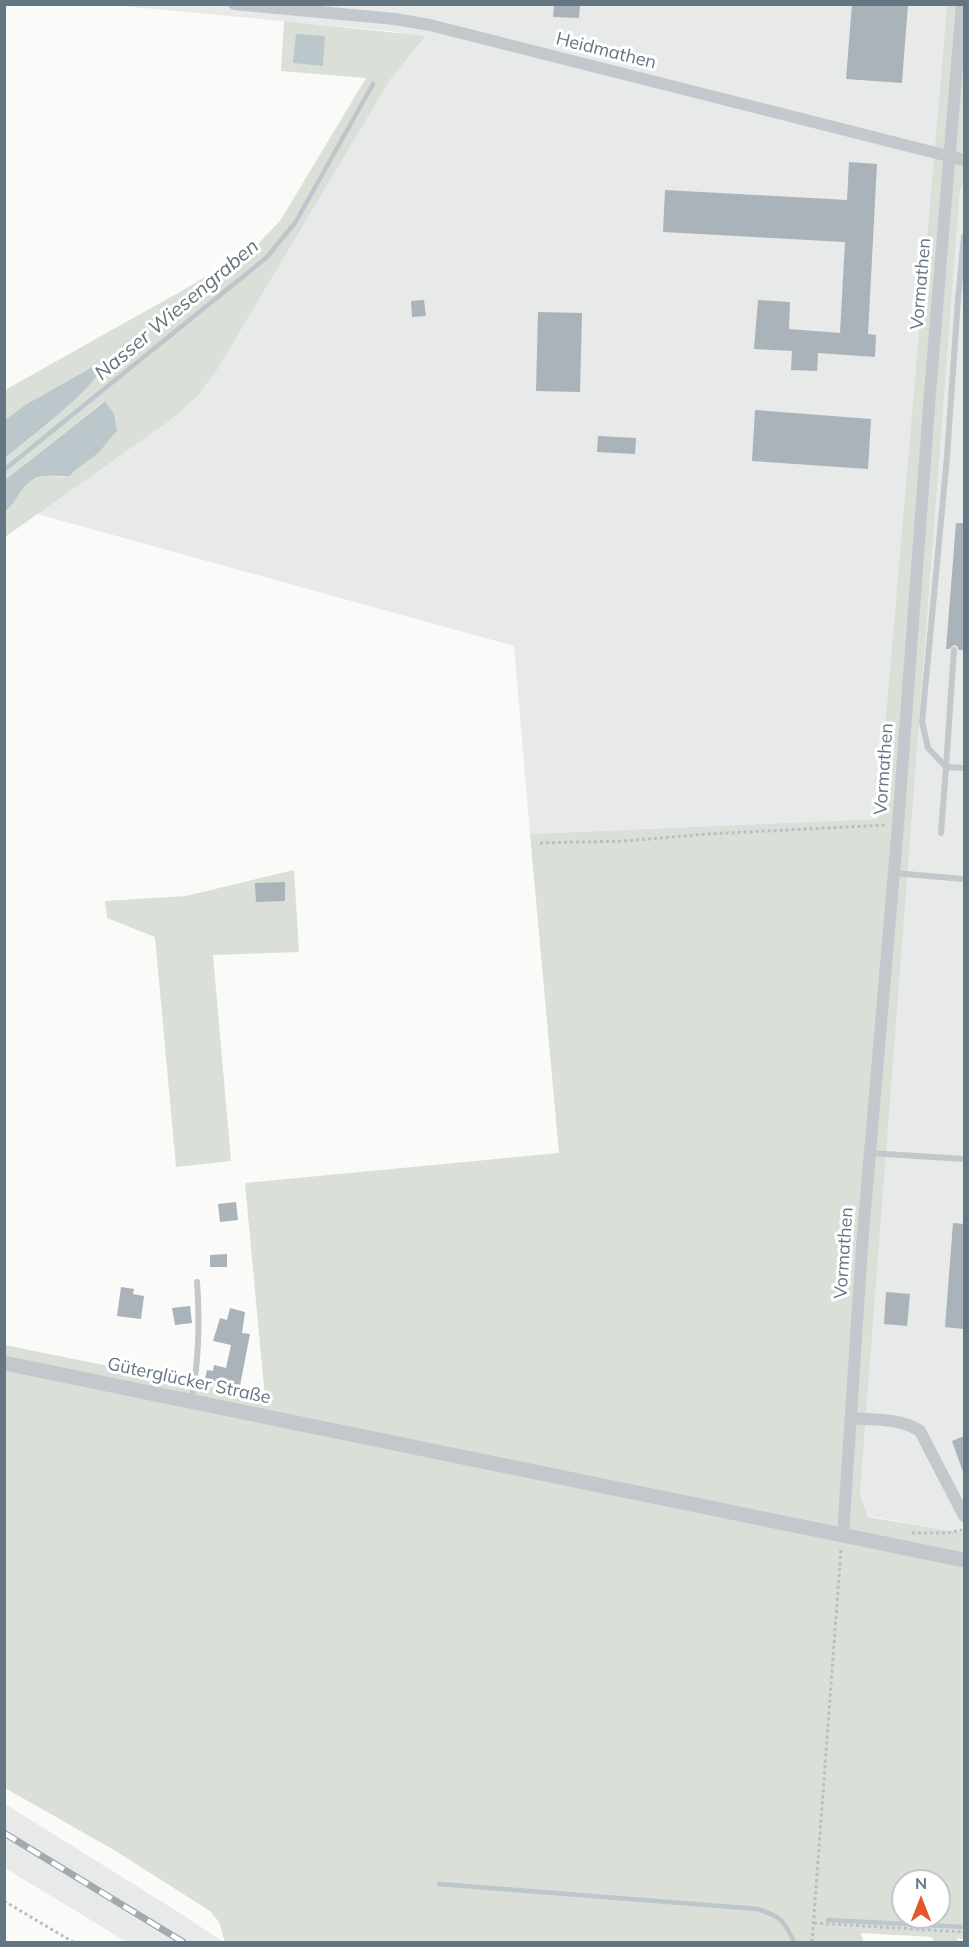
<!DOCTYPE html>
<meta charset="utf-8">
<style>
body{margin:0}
#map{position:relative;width:969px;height:1947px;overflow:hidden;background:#fafaf8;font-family:Mulish,sans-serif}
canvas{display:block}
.frame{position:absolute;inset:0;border:6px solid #657683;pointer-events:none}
.north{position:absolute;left:891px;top:1869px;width:60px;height:60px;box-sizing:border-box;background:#fff;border:2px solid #c1c8cd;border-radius:50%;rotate:0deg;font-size:16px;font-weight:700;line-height:24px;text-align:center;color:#657683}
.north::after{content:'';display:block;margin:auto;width:21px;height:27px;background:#e4572e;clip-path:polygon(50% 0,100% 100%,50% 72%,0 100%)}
</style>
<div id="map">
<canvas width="969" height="1947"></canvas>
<div class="frame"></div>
<div class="north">N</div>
</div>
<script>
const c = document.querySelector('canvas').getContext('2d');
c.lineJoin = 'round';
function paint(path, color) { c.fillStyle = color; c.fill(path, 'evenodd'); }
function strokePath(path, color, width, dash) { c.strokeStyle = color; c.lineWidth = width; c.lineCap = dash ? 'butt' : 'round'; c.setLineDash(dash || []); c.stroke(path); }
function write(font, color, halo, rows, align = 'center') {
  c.font = font + ' Mulish,sans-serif'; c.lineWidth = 6; c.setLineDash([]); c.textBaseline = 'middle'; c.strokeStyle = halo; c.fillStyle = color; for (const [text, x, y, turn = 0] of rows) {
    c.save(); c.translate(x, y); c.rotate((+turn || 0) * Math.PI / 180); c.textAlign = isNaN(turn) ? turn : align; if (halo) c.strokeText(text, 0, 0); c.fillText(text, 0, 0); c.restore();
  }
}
paint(new Path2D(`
 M112,5H947L877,819L530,834L514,646L37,514L168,422L196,398L217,370L390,80L426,37L389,31Z
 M964,182V1533L868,1516L860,1494L960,190Z
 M5,1804L175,1910L224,1942H127L5,1868Z`), '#e8e9e9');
paint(new Path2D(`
 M947,5H964V182L960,190L860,1494L868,1517L964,1533V1939L957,1938L958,1942H934L932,1937L861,1933L863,1942H225L219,1922L210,1911L114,1850L5,1788V1345L265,1398L245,1183L559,1153L530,834L877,819ZM903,1881H939V1917H903Z
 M284,21L426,36L390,80L217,370L196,398L168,422L5,537V512L29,481L45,475L60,477L70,476L78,466L96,455L104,401L5,480V458C34,434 85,398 103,366L92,367L25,405L5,420V390L185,289L254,248L280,221L366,78L281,71Z
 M294,870L299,952L213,955L231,1161L176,1167L155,937L107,918L105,901L186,896Z`), '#dadfd7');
paint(new Path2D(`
 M296,34L325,36L323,66L293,63Z
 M104,366C84,398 35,433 5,458V420L25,405L92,367Z
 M105,401L114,414L117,431C110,438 104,447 97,454C88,462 78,466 70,476C62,477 55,475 46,476C24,476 19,500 5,512V480Z`), '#bbc7cb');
strokePath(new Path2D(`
 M4,470L266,258L295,223L373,84
 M439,1884L758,1909C781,1917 784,1920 794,1942
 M828,1920L964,1927`), '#bbc7cb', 4.5);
paint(new Path2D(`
 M554,4H580L579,18L553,17Z
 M852,4H908L902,83L846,79Z
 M849,162L877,164L868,334L876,335L875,357L818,353L817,371L791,370L792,351L754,349L758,300L790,302L789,329L840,333L845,242L663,232L665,190L847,200Z
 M424,300L426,316L412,317L411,301Z
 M538,312L582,313L580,392L536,391Z
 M755,410L871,419L868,469L752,461Z
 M598,436L636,438L635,454L597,452Z
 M956,523H964V650H959L957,646L954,645L949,649H946Z
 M285,882V901L256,902L255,883Z
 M236,1202L238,1220L220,1222L218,1204Z
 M953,1223L964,1224L963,1329L945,1327Z
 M227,1254V1267H210V1255Z
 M121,1287L134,1289L133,1294L144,1296L141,1319L117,1316Z
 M886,1292L910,1294L907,1326L884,1324Z
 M190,1306L192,1323L175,1325L172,1308Z
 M230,1308L245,1312L242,1333L250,1334L239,1391L204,1384L207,1370L213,1371L214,1365L226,1368L231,1345L213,1341L220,1318L227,1320Z
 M964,1436V1472H963L952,1441Z`), '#aab3b9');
strokePath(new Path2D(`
 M540,843L625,841L708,834L885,825
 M912,1533H947L962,1530
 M4,1901L73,1942
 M814,1923L964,1932
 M812,1942L841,1549`), '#bbbfc2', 3, [3, 3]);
strokePath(new Path2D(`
 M954,650L946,767L964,768
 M941,833L946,767L928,748L922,722L947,457L958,299L964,236
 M894,873L964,879
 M870,1153L964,1159
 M191,1401C199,1362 200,1323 197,1282`), '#c3c8cc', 6);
strokePath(new Path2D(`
 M234,4L395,19L430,25L964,160
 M851,1418C874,1420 901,1418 920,1431L964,1516
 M843,1535L862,1246L898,825L930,393L962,4`), '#c3c8cc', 12);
strokePath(new Path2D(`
 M4,1363L964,1560`), '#c3c8cc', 15);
const rail = new Path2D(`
 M4,1833L183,1942`);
strokePath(rail, '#a2aab0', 7);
strokePath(rail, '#fff', 4.5, [14]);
write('18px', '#657683', '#fff', [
 ["Heidmathen",606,51,14],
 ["Vormathen",921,284,-85],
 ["Vormathen",884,769,-86],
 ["Vormathen",844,1253,-86],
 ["Güterglücker Straße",189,1381,12]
]);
write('italic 20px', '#60757c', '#fff', [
 ["Nasser Wiesengraben",177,310,-40]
]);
</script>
